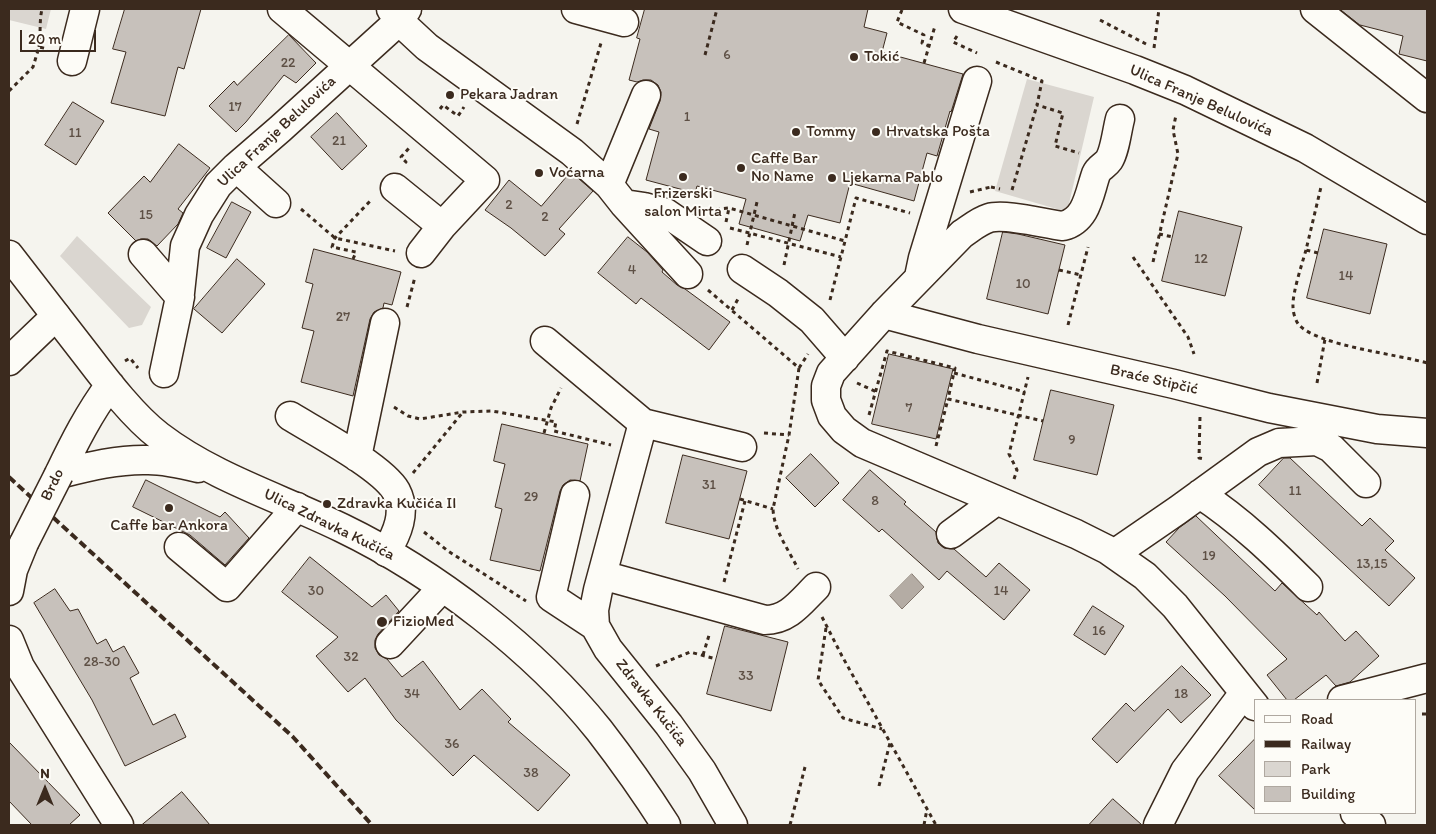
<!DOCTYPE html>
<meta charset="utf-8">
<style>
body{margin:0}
#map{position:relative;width:1436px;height:834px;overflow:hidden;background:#f5f4ee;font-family:Itim,sans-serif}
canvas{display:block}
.frame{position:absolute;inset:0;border:10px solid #3b2a1e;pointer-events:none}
.legend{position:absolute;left:1254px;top:699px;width:162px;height:115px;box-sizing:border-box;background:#fdfcf7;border:1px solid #afa8a0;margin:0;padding:6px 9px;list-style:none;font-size:15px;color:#3b2a1e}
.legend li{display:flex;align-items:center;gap:10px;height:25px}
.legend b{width:25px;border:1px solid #afa8a0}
.north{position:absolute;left:20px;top:764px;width:50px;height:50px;-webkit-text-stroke:4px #fdfcf7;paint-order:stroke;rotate:0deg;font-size:14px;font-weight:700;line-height:20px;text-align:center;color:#3b2a1e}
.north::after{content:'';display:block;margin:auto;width:18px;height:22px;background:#3b2a1e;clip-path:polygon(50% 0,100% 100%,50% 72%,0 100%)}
.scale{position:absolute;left:20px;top:30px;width:76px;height:22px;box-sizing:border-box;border:2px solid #3b2a1e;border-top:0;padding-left:6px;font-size:15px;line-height:18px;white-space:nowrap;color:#3b2a1e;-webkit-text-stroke:4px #fdfcf7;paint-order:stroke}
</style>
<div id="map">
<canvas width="1436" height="834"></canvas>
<div class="frame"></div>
<ul class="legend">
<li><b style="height:6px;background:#fdfcf7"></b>Road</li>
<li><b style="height:6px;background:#3b2a1e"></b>Railway</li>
<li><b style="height:14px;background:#dad6d0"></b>Park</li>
<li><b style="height:14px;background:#c7c1bb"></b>Building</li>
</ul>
<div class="north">N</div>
<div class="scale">20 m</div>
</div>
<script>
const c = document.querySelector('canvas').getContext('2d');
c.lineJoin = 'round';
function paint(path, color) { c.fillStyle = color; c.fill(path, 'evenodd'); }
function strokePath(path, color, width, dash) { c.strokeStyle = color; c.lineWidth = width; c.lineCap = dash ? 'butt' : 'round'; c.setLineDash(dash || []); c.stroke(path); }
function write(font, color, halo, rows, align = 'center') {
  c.font = font + ' Itim,sans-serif'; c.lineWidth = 4; c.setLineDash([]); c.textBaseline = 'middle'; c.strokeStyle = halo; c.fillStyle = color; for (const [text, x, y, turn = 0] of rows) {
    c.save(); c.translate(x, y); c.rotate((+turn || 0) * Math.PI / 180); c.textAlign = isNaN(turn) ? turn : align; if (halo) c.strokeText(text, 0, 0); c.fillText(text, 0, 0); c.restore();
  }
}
paint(new Path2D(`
 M9,9H51L46,29L9,20Z
 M1027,79L1094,97L1067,212L995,191Z
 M77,236L151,307L142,325L129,328L60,256Z`), '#dad6d0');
const water = new Path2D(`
 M912,574L924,587L902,609L890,596Z`);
paint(water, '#b4aca4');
strokePath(water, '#84786e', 1);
const building = new Path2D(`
 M125,9H201L184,69L178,67L165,116L111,103L126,52L113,49Z
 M645,9H868L864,27L887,33L882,52L963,74L951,112L950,111L937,156L927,153L914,201L850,183L840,223L808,215L800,241L739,224L746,199L697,186L695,193L646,180L659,132L649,129L660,101L661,92L658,85L651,80H643L637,82L629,80L640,39L637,38Z
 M1340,9H1427V61L1399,54L1403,36L1360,25Z
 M289,35L316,63L296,83L284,75L246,122L236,132L209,106L234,81L237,85Z
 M73,102L104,121L76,165L45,145Z
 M337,113L367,146L342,170L311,137Z
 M179,144L210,168L178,209L183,213L178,224L157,246L148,239H141L136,241L108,213L144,176L150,182Z
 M571,172L593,191L559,229L565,234L545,256L511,228L485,210L509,180L541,206Z
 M232,202L251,212L226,258L207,248Z
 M1179,211L1242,227L1225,296L1162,281Z
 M1324,229L1387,244L1370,314L1307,298Z
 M1003,232L1018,234L1065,245L1048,314L987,299Z
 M628,237L647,252L663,270L662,272L677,285L685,289L730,322L709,350L641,298L636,304L598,273Z
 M314,249L401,272L392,305L384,303L383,308L374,312L370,319L353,396L301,382L314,331L302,328L313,284L306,282Z
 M237,259L265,284L222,333L194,309Z
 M889,354L953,369L936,439L872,424Z
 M1051,390L1114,405L1097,475L1034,460Z
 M502,424L588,444L580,481L570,480L563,485L560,491L540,571L490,560L502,509L495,507L505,464L494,461Z
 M811,454L839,483L815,507L786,478Z
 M683,455L747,471L729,539L666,523Z
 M1284,458H1290L1362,526L1370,518L1394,541L1385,550L1415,578L1389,606L1259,485Z
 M870,470L906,502L904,504L936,532L938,543L944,548L954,549L986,577L999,563L1030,590L1004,620L947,571L939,580L882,529L879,532L843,500Z
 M146,480L220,517L225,512L249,538L225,565L190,535L133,507Z
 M1196,516L1275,591L1282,583L1317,615L1319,612L1345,641L1356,631L1379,656L1350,682L1336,686L1326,675L1294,700H1287L1267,675L1287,659L1225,596L1166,542L1179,528Z
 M310,557L372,607L386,595L399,611L378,634L375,640V648L379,655L387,659L402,677L423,661L460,710L482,689L511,719L508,722L570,775L538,811L474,755L453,776L396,720L365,678L348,692L316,656L338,637L282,592Z
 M55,589L70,611L78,609L97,644L106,639L113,652L124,646L139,673L130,678L153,725L175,714L186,737L125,766L92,700L34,603Z
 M1093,606L1124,626L1105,655L1074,635Z
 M725,626L788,642L771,711L707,694Z
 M1182,666L1211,695L1181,723L1168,709L1117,763L1092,739L1126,703L1134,711Z
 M1255,739V810L1219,776Z
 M9,742L80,815L69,825H32L9,801Z
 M182,792L210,825H142Z
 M1113,799L1142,825H1089Z`);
paint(building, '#c7c1bb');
strokePath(building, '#3b2a1e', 1);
const minor = new Path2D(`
 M282,9L485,180L442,226L421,253
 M391,9L399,21L427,47L572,152L609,185L624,204L688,274
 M576,9L624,22
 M963,9L1135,70L1185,90L1305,148L1427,220
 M1315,9L1427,98
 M72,61L85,9
 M1120,119C1117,130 1115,151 1109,160C1105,166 1099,167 1096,174C1089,194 1087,220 1063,226C1045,224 1005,213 989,218C979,221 971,228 962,234L884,314L831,373L826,386V400L832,416L844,430L862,443L1076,534L1108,550L1145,576L1175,606L1255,706
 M236,167L276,203
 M609,185L646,95
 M395,188L442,226
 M624,204L644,207L666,213L707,241
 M143,254L180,297
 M742,269L778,293L812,320L845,358
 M919,277L923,258L977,81
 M884,314L978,339L1174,384L1269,408L1377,429L1427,433
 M545,341L643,423L598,590L594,610L595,626L608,649L669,725L702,771L733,825
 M9,361L56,316
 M164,373L179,302L185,246L199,215L218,185L236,167L280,129L399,21L407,9
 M290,416C316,432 382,467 396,491C407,512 397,534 386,552
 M643,423L742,447
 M357,457L385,323
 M1200,494C1241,521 1274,553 1308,587
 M575,495L551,597L595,626
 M951,534L996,501
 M179,547L227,587L297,507
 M1114,554L1178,510L1258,452L1279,443L1317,441L1331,448L1366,483
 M602,575L765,620C788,620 800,603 816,587
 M390,644L442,588
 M1342,700L1427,678
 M1355,813L1371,825
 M1158,825L1185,771L1244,693`);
const major = new Path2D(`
 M9,255C35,289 62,323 88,357C107,382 134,417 159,436C214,478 281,498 342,528C435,573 535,650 599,730C623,761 645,792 666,825
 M59,474C87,467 118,459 148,460C164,460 182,464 198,468
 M59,474C74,443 89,413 110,385
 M9,591L13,570L24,543
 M9,640L20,667L119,825`);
strokePath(minor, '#3b2a1e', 31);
strokePath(major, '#3b2a1e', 31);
strokePath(new Path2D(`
 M902,10L897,22L924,35L922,43L929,46
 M1100,20L1146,44
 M957,36L953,42L977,53
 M39,47C41,34 39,22 42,9
 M1154,48L1159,9
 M705,55L717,9
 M996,62L1042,81L1037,105L1063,113L1055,146L1079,153
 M924,63L935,26
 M9,91L33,67L39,47L48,49
 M440,109L443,105L458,116L464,107
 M577,124L601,43
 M405,163L406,162L401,157L409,148
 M991,187L1000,189
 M1012,190L1037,105
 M970,192L991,187
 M301,209L335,238L395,251
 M708,210L729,208L845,241
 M726,222L729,208
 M730,228L841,257
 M1159,234L1173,237
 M747,245L757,202
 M1306,250C1302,264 1292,294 1293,307C1293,312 1295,320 1299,325C1319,346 1397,354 1427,363
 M1318,253L1306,250L1321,187
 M1133,257L1188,337L1194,354
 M353,259L356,252L332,247L335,238L372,199
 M1153,262L1178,154L1173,130L1176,115
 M784,265L795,212
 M1059,270L1081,275
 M708,290L799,368L789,435L773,509C774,531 789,550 798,569
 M830,300L856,198L910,213
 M407,307L415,277
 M732,310L739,297
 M1068,325L1088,247
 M125,361L130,358L138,368
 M799,368L808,354
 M954,373L1025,392
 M857,383L879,393
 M1317,383L1325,339
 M394,407L408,416L420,419L463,412L492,411L556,422L554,431L611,445
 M869,415L887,351L955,368L948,399L1043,421
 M1200,417L1199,458L1204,459
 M544,433L551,408L561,388
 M764,433L789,435
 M936,446L948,399
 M413,473L463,412
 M1014,479L1017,470L1009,454L1028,377
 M740,499L773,509
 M424,532L448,551L526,601
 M724,582L745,501
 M822,617L842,656L936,825
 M826,628L818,680L843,718L882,729
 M703,655L710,632
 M656,666L690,652L716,659
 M1422,714H1427
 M879,786L890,743
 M790,825L805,767
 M924,825L927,809`), '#3b2a1e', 3, [4, 4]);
strokePath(minor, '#fdfcf7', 28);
strokePath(major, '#fdfcf7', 28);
strokePath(new Path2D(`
 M9,477L293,737L372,825`), '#3b2a1e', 4, [8, 4]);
const majorBridge = new Path2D(`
 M24,543L59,474`);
strokePath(majorBridge, '#3b2a1e', 31, []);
strokePath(majorBridge, '#fdfcf7', 28);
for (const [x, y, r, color] of [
 [854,57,5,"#3b2a1e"],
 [450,95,5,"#3b2a1e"],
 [796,132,5,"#3b2a1e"],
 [876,132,5,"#3b2a1e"],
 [741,168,5,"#3b2a1e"],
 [539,173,5,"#3b2a1e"],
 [683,177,5,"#3b2a1e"],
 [832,178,5,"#3b2a1e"],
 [327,504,5,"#3b2a1e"],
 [169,508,5,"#3b2a1e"],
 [382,622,6,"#3b2a1e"]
]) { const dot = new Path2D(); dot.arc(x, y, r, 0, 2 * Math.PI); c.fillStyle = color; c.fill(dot); strokePath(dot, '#fdfcf7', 2); }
write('14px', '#5e5045', null, [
 ["6",727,55],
 ["22",288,63],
 ["17",235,107],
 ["1",687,117],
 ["11",75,133],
 ["21",339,141],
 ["2",509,205],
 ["15",146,215],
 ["2",545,217],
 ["12",1201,259],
 ["4",632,270],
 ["14",1346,276],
 ["10",1023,284],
 ["27",343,317],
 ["7",909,408],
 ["9",1072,440],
 ["31",709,485],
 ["11",1295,491],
 ["29",531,497],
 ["8",875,501],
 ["19",1209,556],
 ["13,15",1372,564],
 ["30",316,591],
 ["14",1001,591],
 ["16",1099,631],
 ["32",351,657],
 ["28-30",102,662],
 ["33",746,676],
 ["34",412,694],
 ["18",1181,694],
 ["36",452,744],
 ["38",531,773]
]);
write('16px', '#3b2a1e', '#fdfcf7', [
 ["Tokić",864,57],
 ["Pekara Jadran",460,95],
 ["Tommy",806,132],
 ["Hrvatska Pošta",886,132],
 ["Caffe Bar",751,159],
 ["No Name",751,177],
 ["Voćarna",549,173],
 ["Ljekarna Pablo",842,178],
 ["Frizerski",683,194,"center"],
 ["salon Mirta",683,212,"center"],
 ["Zdravka Kučića II",337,504],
 ["Caffe bar Ankora",169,526,"center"],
 ["FizioMed",393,622]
], 'left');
write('16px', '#3b2a1e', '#fdfcf7', [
 ["Ulica Franje Belulovića",1201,101,24],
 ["Ulica Franje Belulovića",277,132,-43],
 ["Braće Stipčić",1154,380,13],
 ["Brdo",53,485,-64],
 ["Ulica Zdravka Kučića",329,525,26],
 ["Zdravka Kučića",651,703,52]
]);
</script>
